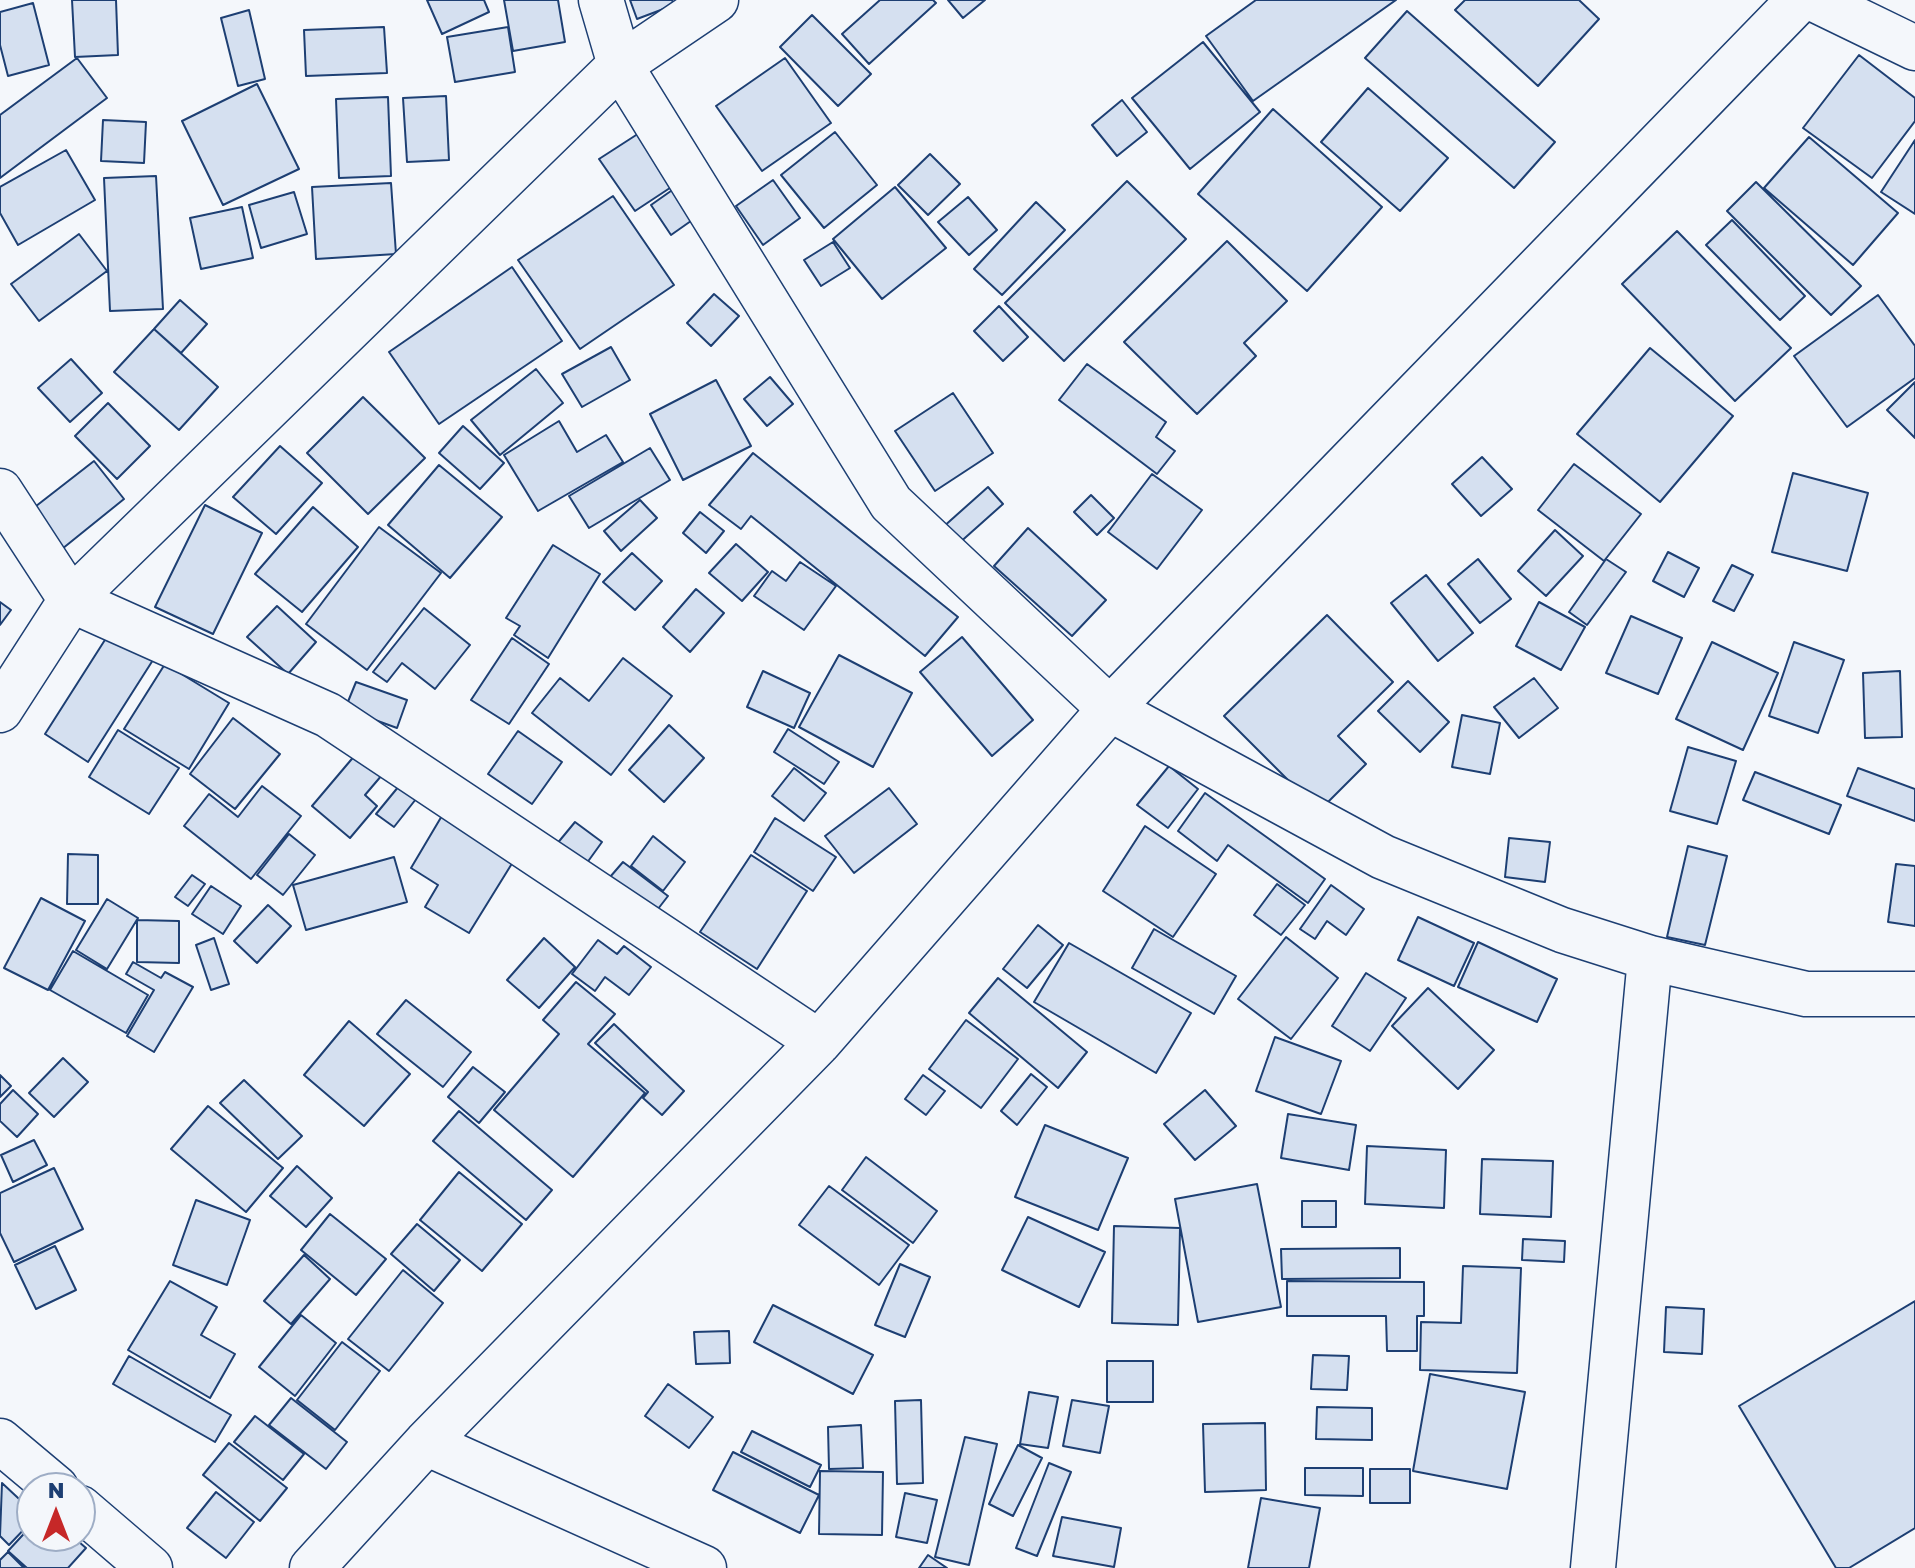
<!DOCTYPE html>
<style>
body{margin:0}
#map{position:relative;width:1915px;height:1568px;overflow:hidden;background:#f4f7fb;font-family:"Golos Text",sans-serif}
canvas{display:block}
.north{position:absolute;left:16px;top:1472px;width:80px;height:80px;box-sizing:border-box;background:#f4f7fb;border:2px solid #9eadc5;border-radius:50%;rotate:0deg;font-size:22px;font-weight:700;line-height:32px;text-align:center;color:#1d3f73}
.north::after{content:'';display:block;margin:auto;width:28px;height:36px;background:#c62828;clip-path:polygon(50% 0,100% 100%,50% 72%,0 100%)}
</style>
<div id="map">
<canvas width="1915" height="1568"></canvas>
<div class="north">N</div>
</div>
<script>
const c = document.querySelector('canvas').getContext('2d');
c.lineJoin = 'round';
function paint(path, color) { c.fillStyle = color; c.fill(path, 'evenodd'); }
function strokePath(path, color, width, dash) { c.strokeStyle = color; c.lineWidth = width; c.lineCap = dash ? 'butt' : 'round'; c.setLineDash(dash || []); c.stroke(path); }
const building = new Path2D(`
 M72,0H116L118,55L75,57Z
 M427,0H484L489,12L442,34Z
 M504,0H558L565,42L513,51Z
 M630,0H672L674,5L637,19Z
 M880,0H933L936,3L869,64L842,34Z
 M948,0H985L963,18Z
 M1256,0H1396L1253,101L1206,36Z
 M1465,0H1579L1599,19L1538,86L1455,10Z
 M33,3L49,65L8,76L0,45V12Z
 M249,10L265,79L238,86L221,18Z
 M1407,11L1555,142L1514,188L1365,58Z
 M812,15L871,74L838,106L780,47Z
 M384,27L387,73L306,76L304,30Z
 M508,27L515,72L455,82L447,37Z
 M1203,42L1260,112L1190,169L1132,98Z
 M1859,55L1915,98V121L1872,178L1803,128Z
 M77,58L107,98L0,178V115Z
 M785,58L831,123L762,171L716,106Z
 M257,84L299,169L223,205L182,121Z
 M1368,88L1448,158L1400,211L1321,142Z
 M446,96L449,160L407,162L403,98Z
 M388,97L391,176L339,178L336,99Z
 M1122,100L1147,132L1117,156L1092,125Z
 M1273,109L1382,207L1307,291L1198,194Z
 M103,120L146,122L144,163L101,161Z
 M647,128L682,180L635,211L599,159Z
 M835,132L877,185L824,228L781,175Z
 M1809,137L1898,213L1853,265L1764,188Z
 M1915,140V214L1881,192Z
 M66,150L95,200L18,245L0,213V187Z
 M930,154L960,184L928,215L898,185Z
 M156,176L163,309L110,311L104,178Z
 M773,180L800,218L763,245L736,206Z
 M1127,181L1186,239L1064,361L1005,303Z
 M1756,182L1861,286L1831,315L1727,211Z
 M391,183L396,254L316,259L312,187Z
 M678,186L698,216L671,235L651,205Z
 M895,187L946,248L882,299L833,239Z
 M294,192L307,234L261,248L249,205Z
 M613,196L674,285L580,349L518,260Z
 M968,197L997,230L969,255L938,222Z
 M1036,202L1065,230L1002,295L974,269Z
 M242,207L253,258L201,269L190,218Z
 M1732,220L1805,296L1780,320L1706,245Z
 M1677,231L1791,348L1735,401L1622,284Z
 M79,234L107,271L39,321L11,284Z
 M1227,241L1287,301L1244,343L1256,356L1197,414L1124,342Z
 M833,242L850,268L821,286L804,260Z
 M512,267L562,341L439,424L389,352Z
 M714,294L739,316L711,346L687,323Z
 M1878,295L1915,346V378L1847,427L1794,356Z
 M180,300L207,324L181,353L154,329Z
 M999,306L1028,337L1003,361L974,331Z
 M154,329L218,387L179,430L114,372Z
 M611,347L630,380L582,407L562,374Z
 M1650,348L1733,416L1660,502L1577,434Z
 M71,359L102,393L70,422L38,388Z
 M1087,364L1166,422L1156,437L1175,451L1157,474L1059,400Z
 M536,369L563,403L500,455L471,420Z
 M770,377L793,404L767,426L744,399Z
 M716,380L751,446L683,480L650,414Z
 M1915,382V438L1887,410Z
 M953,393L993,453L935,491L895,431Z
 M363,397L425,458L368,514L307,453Z
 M108,403L150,446L117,479L75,436Z
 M559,421L577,452L606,435L623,462L538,511L504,455Z
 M463,426L504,463L480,489L439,453Z
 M280,446L322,483L276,534L233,497Z
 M650,448L670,480L589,528L569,496Z
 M753,453L958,617L925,656L751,516L741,529L709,505Z
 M1482,457L1512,489L1481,516L1452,484Z
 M94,461L124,499L62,549L31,510Z
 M1574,464L1641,514L1604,561L1538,510Z
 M439,465L502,517L450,578L388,525Z
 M1793,473L1868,493L1847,571L1772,552Z
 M1152,474L1202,510L1157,569L1108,532Z
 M988,487L1003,504L957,545L942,528Z
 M1091,495L1114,518L1097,535L1074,512Z
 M640,500L657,518L621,551L604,531Z
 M205,505L262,533L213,634L155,607Z
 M313,507L358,547L302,612L255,574Z
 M700,512L724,531L706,553L683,533Z
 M379,527L441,573L367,670L306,624Z
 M1028,528L1106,600L1072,636L994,566Z
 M1555,530L1583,556L1546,596L1518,571Z
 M736,544L768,572L742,601L709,573Z
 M553,545L600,574L548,658L514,635L520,626L506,618Z
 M1668,552L1699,568L1684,597L1653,581Z
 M632,553L662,581L635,610L603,582Z
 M1478,559L1511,599L1480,623L1448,584Z
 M1606,559L1626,572L1587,625L1569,612Z
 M800,562L836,586L804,630L754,596L772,571L786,581Z
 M1732,565L1753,575L1734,611L1713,601Z
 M1426,575L1473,633L1438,661L1391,603Z
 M696,589L724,613L690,652L663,627Z
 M0,602L11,610L0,625Z
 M1539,602L1585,627L1561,670L1516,646Z
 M277,606L316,642L288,674L247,637Z
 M424,608L470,645L435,689L402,663L387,682L373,672Z
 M1327,615L1393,682L1338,736L1366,764L1319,811L1224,716Z
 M1631,616L1682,638L1658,694L1606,673Z
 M110,632L153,660L88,762L45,734Z
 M962,637L1033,720L992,756L920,672Z
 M512,638L549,664L509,724L471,700Z
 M1712,642L1778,673L1743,750L1676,719Z
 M1794,642L1844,660L1818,733L1769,716Z
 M839,655L912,693L873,767L799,727Z
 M623,658L672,696L611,775L532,713L560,678L589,701Z
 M165,664L229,703L189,769L124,729Z
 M763,671L810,693L794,728L747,707Z
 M1900,671L1902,737L1865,738L1863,673Z
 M1534,678L1558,708L1519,738L1494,707Z
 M1408,681L1449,722L1420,752L1378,711Z
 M356,682L407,700L397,728L345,709Z
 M1462,715L1500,723L1490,774L1452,767Z
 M233,718L280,754L235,809L190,774Z
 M669,725L704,758L664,802L629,770Z
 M788,729L839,762L824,784L774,752Z
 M118,730L179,768L149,814L89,777Z
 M518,731L562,762L532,804L488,774Z
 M1688,747L1736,761L1717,824L1670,811Z
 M356,754L382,775L365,795L377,806L350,838L312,806Z
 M1169,766L1198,789L1168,828L1137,805Z
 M794,768L826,793L804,821L772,796Z
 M1858,768L1915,789V821L1847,796Z
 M1755,772L1841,805L1829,834L1743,800Z
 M262,786L301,816L251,879L184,826L209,794L238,817Z
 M399,786L416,799L394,827L376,814Z
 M889,788L917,824L854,873L825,836Z
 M1205,793L1325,879L1308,903L1228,845L1217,861L1178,831Z
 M443,814L516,857L469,933L425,907L438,885L411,868Z
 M775,818L836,857L813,891L754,852Z
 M575,822L602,842L584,867L556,845Z
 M1145,826L1216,874L1173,937L1103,891Z
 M289,834L315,855L283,895L257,875Z
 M653,836L685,862L663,891L631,866Z
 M1509,838L1550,842L1545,882L1505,877Z
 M1688,846L1727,856L1705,945L1667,937Z
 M68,854L98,855V904H67Z
 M751,855L807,891L757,969L700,932Z
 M394,857L407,902L306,930L293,885Z
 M623,862L668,896L651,918L604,884Z
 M1896,864L1915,866V926L1888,922Z
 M192,875L205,884L188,906L175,897Z
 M1277,884L1305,905L1281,935L1254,915Z
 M1331,885L1364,909L1346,935L1327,921L1315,939L1300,929Z
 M211,886L241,906L223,934L192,914Z
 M41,898L85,921L48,990L4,968Z
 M107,899L138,918L107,969L76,950Z
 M268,905L291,926L257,963L234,941Z
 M1418,917L1474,943L1454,986L1398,960Z
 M137,920L179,921V963L137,962Z
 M1038,925L1063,945L1027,988L1003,969Z
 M1154,929L1236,976L1214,1014L1132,968Z
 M1286,937L1338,978L1291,1039L1238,999Z
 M214,938L229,984L211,990L196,945Z
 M544,938L575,967L539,1008L507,980Z
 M598,940L617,954L624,946L651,967L629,995L605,977L595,991L572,974Z
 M1478,942L1557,979L1537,1022L1458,987Z
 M1069,943L1191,1013L1156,1073L1034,1002Z
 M73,951L148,995L126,1033L50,990Z
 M133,962L161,978L165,972L193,987L154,1052L127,1036L154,990L126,974Z
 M1366,973L1406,998L1370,1051L1332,1026Z
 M998,978L1087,1052L1058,1088L969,1013Z
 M576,982L615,1014L588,1044L645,1093L573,1177L494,1110L559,1034L543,1020Z
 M1428,988L1494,1050L1458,1089L1392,1026Z
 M406,1000L471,1052L443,1087L377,1034Z
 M966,1020L1018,1059L981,1108L929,1069Z
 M349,1021L410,1074L364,1126L304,1075Z
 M614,1024L684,1091L662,1115L643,1098L648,1092L595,1043Z
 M1275,1037L1341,1061L1321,1114L1256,1091Z
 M63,1058L88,1082L54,1117L29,1093Z
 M473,1067L505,1092L479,1123L448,1097Z
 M1031,1074L1047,1087L1017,1125L1001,1111Z
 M0,1075L11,1086L0,1097Z
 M923,1075L945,1091L926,1115L905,1099Z
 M244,1080L302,1136L278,1159L220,1103Z
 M13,1090L38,1114L17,1137L0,1121V1104Z
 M1205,1090L1236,1126L1195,1160L1164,1124Z
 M208,1106L283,1168L246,1212L171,1149Z
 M459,1111L552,1190L526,1220L433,1141Z
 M1288,1114L1356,1125L1349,1170L1281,1158Z
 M1045,1125L1128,1158L1098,1230L1015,1197Z
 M34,1140L47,1165L13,1182L1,1155Z
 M1367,1146L1446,1150L1444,1208L1365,1204Z
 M866,1157L937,1211L913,1243L842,1190Z
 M1482,1159L1553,1161L1551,1217L1480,1214Z
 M297,1166L332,1198L306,1227L270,1196Z
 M54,1168L83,1229L14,1262L0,1233V1193Z
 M459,1172L522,1224L482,1271L420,1220Z
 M1257,1184L1281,1307L1198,1322L1175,1199Z
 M829,1186L909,1245L879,1285L799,1225Z
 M196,1200L250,1220L227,1285L173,1265Z
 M1302,1201H1336V1227H1302Z
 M330,1214L386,1259L356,1295L301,1250Z
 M1028,1217L1105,1252L1079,1307L1002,1270Z
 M417,1224L460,1260L434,1291L391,1254Z
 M1114,1226L1180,1228L1178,1325L1112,1323Z
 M1523,1239L1565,1241L1564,1262L1522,1260Z
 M55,1246L76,1290L36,1309L15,1265Z
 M1400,1248V1278L1282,1279L1281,1249Z
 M304,1255L330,1279L291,1324L264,1301Z
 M900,1264L930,1277L905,1337L875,1325Z
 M1463,1266L1521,1268L1517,1373L1420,1370L1421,1322L1461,1323Z
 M403,1270L443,1303L389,1371L348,1339Z
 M170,1281L217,1307L201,1335L235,1354L210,1398L128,1350Z
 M1287,1281L1424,1282V1316H1417V1351H1387L1386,1316H1287Z
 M1915,1301V1528L1849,1568H1836L1739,1406Z
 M773,1305L873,1355L853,1394L754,1342Z
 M1666,1307L1704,1309L1702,1354L1664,1352Z
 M301,1315L336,1343L295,1396L259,1367Z
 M729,1331L730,1363L696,1364L694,1332Z
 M342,1342L380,1371L335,1430L297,1400Z
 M1313,1355L1349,1356L1347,1390L1311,1389Z
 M129,1356L231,1415L215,1442L113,1384Z
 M1107,1361H1153V1402H1107Z
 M1430,1374L1525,1392L1507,1489L1413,1471Z
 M668,1384L713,1417L689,1448L645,1416Z
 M1029,1392L1058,1397L1048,1448L1020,1444Z
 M291,1398L347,1442L326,1469L269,1425Z
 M921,1400L923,1483L897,1484L895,1401Z
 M1072,1400L1109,1406L1100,1453L1063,1446Z
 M1317,1407L1372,1408V1440L1316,1439Z
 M255,1416L304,1454L283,1480L234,1442Z
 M1265,1423L1266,1490L1205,1492L1203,1424Z
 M861,1425L863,1468L829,1469L828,1427Z
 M752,1431L821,1465L810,1487L741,1452Z
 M965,1437L997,1444L969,1565L935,1557Z
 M229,1443L287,1488L260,1521L203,1475Z
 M1018,1445L1042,1458L1013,1516L989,1504Z
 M733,1452L819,1495L800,1533L713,1490Z
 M1049,1463L1071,1472L1037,1556L1016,1548Z
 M1305,1468H1363V1496L1305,1495Z
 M1370,1469H1410V1503H1370Z
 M820,1471L883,1472L882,1535L819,1534Z
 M2,1483L32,1511V1521L9,1545L0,1536Z
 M216,1492L254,1522L226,1558L187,1528Z
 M905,1493L937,1500L927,1543L896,1537Z
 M1261,1498L1320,1508L1309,1568H1248Z
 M1062,1517L1121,1528L1114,1567L1053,1556Z
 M32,1525V1536H72L86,1548L68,1568H27L8,1551Z
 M8,1552L24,1568H0V1560Z
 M928,1555L947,1568H919Z`);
paint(building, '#d5e0f0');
strokePath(building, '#1d3f73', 2);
const minor = new Path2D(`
 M601,0L620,65L891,503L1110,709L1383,857L1562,930L1650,958L1806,994H1915
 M1816,0L1915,48
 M0,491L71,600L328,715L819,1042
 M0,710L71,600L620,65L716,0
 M0,1441L56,1488
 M426,1443L704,1568
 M80,1508L150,1568
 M312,1568L426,1443L819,1042L1110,709L1799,0
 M1593,1568L1650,958`);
strokePath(minor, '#1d3f73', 47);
strokePath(minor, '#f4f7fb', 44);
</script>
